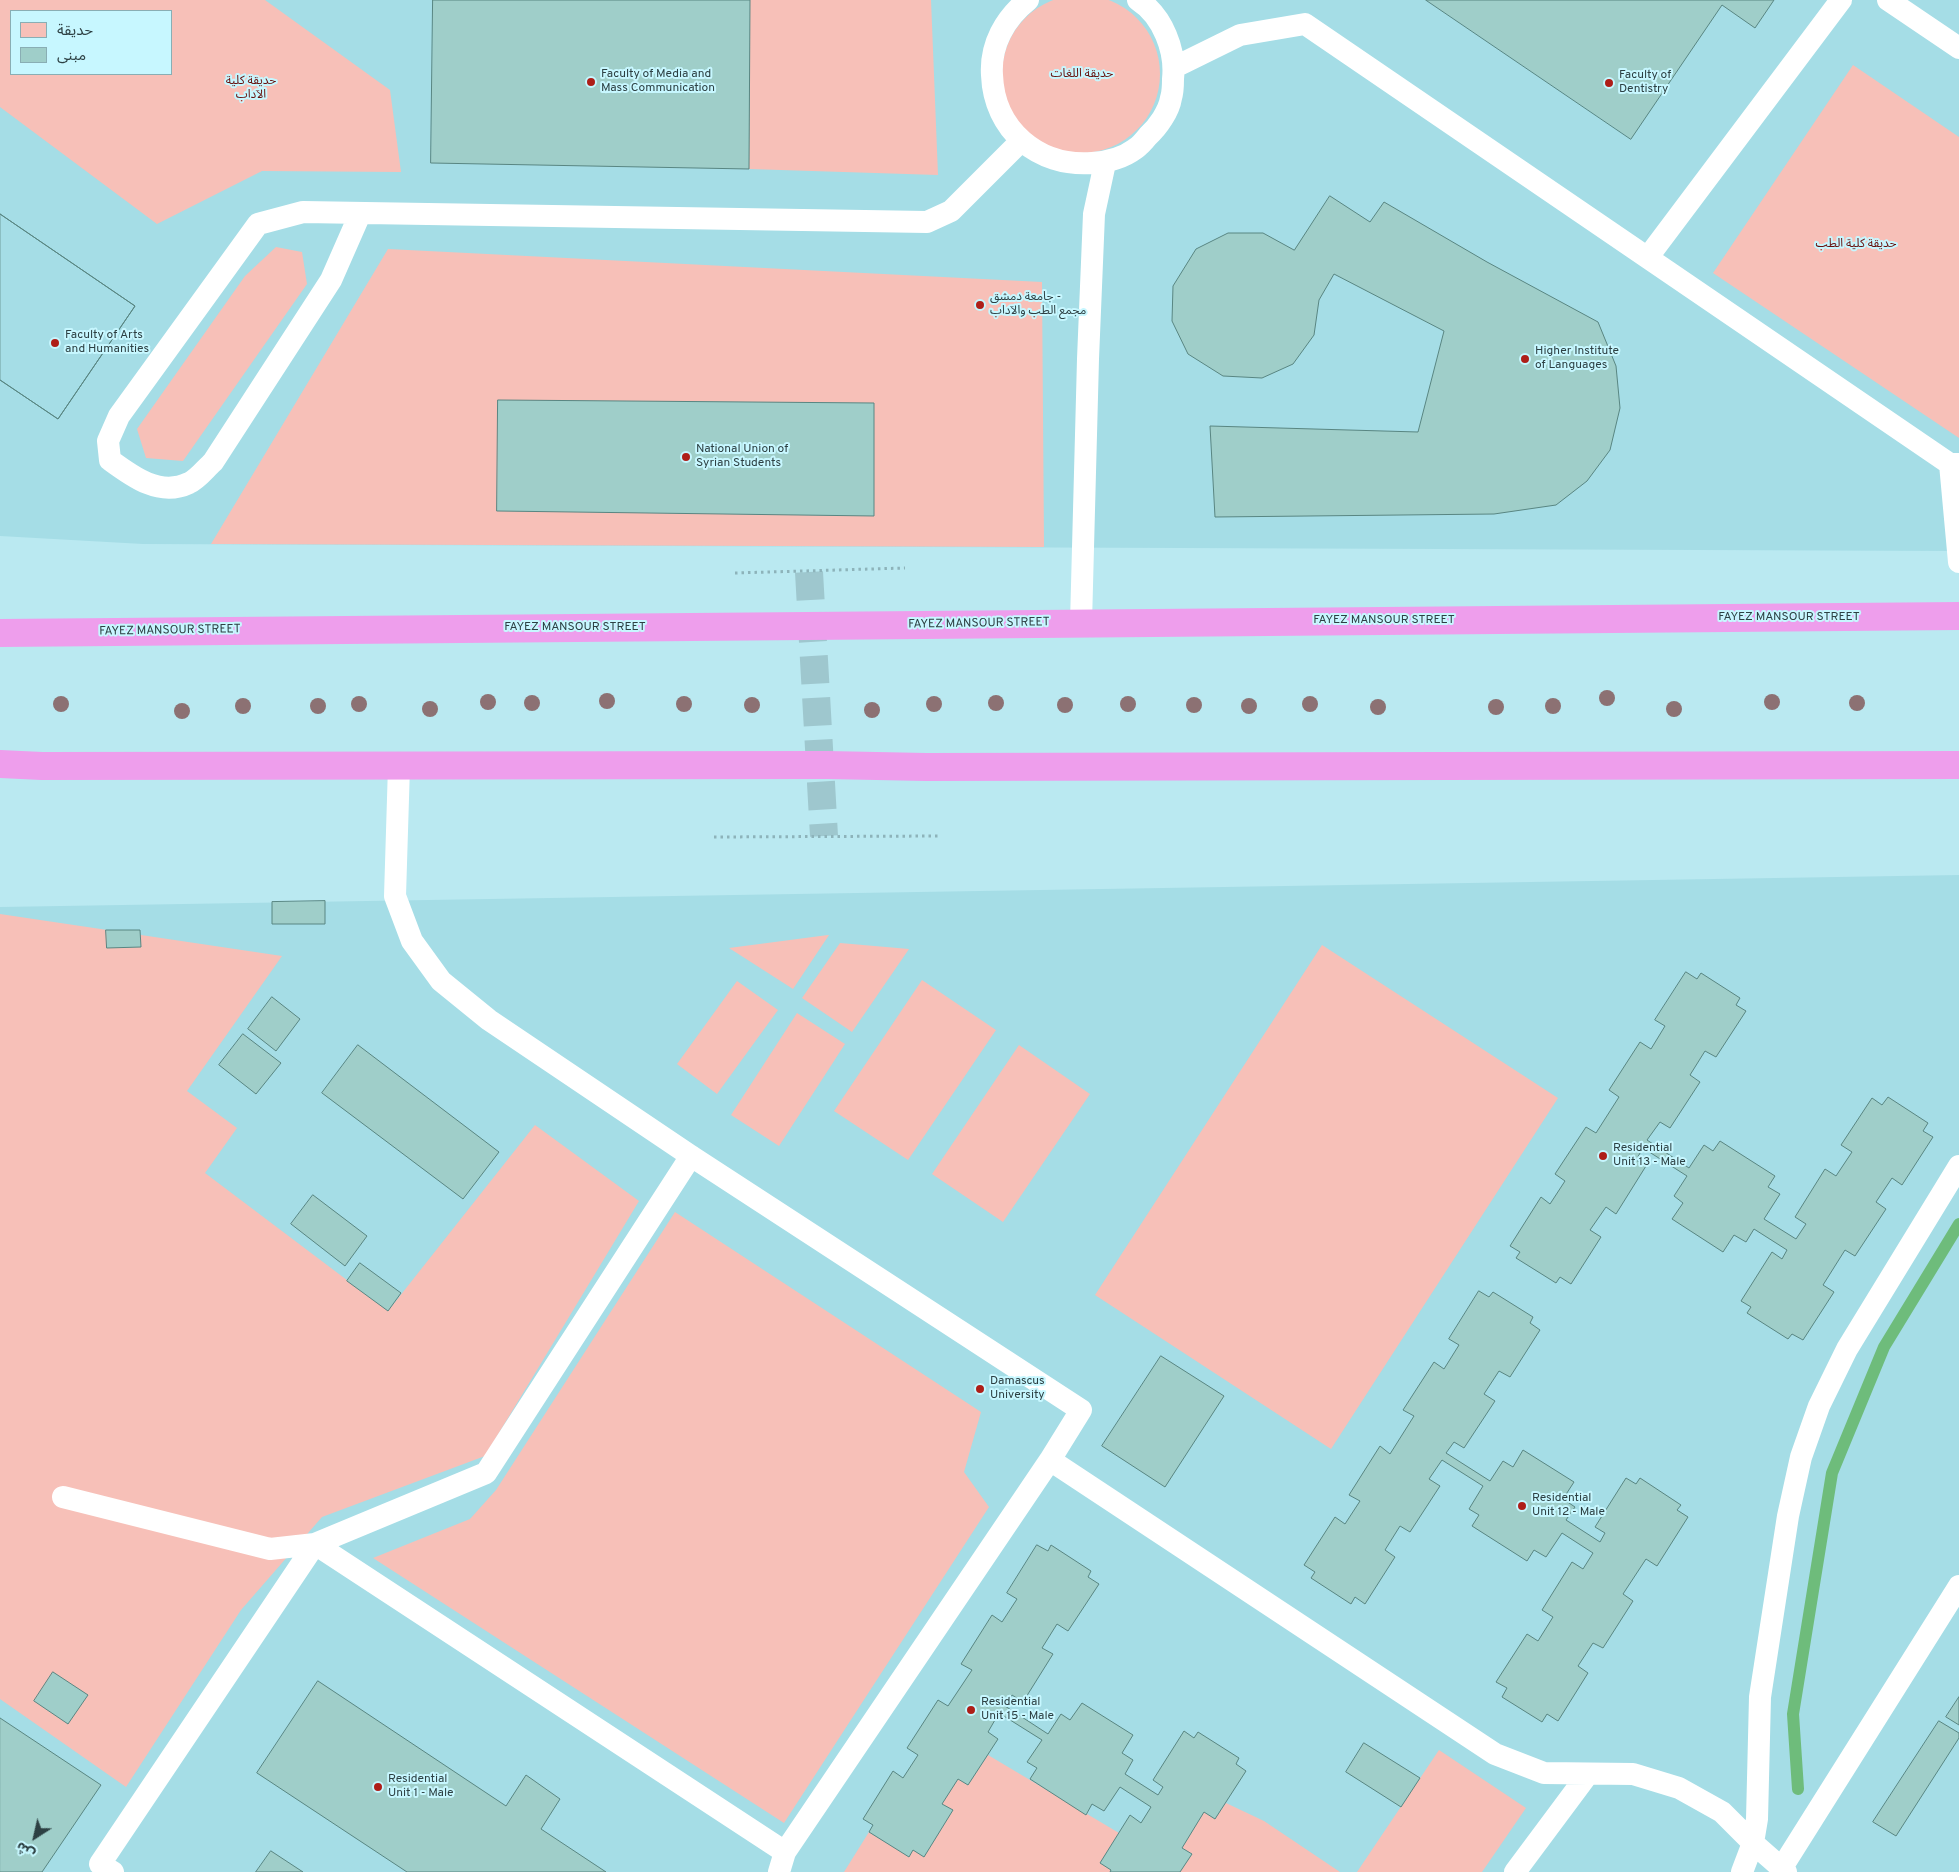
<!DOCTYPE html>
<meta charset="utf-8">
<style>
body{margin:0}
#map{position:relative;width:1959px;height:1872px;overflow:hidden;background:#bae9f1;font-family:Overpass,"Noto Sans Arabic",sans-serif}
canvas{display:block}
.legend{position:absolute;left:10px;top:10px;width:162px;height:65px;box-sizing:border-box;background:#c7f7ff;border:1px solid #89aeb4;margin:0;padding:6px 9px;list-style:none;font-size:15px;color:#2d4043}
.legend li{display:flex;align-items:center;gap:10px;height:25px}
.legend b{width:25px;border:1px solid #89aeb4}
.north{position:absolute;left:10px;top:1812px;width:50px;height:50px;-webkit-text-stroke:4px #c7f7ff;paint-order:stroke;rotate:215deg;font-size:14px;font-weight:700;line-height:20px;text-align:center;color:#2d4043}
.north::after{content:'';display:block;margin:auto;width:18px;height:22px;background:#2d4043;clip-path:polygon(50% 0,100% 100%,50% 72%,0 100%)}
</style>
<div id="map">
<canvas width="1959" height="1872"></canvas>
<ul class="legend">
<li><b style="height:14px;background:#f7c0b8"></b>حديقة</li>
<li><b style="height:14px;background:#9fcec9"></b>مبنى</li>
</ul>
<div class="north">ش</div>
</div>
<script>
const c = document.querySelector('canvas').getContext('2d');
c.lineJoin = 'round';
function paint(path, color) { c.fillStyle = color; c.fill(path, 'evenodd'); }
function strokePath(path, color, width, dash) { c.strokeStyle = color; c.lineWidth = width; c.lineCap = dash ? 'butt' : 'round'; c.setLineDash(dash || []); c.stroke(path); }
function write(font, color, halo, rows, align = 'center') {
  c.font = font + ' Overpass,"Noto Sans Arabic",sans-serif'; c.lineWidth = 4; c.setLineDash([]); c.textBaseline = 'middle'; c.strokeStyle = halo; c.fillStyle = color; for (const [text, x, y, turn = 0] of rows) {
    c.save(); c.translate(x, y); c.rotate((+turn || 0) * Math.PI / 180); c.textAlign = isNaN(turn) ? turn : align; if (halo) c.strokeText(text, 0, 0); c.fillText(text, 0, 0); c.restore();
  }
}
paint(new Path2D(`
 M0,0H1959V551L143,544L0,536ZM11,11H171V74H11Z
 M1959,875V1872H0V907Z`), '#a5dde6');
paint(new Path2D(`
 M1002 74a79 79 0 1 1 158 0a79 79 0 1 1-158 0Z
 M0,0H265L390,90L401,172L262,171L157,224L0,107ZM171,11V74H11V11Z
 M750,0H931L938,175L749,169Z
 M1853,65L1959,137V438L1713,273Z
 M276,247L302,252L307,284L183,461L146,458L137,429L245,276Z
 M388,249L1042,282L1044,547L211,544Z
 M0,914L282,956L187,1091L237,1128L205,1173L388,1311L535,1125L639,1201L485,1456L322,1517L241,1610L126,1787L0,1699Z
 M829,935L793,989L729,948L828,935Z
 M840,943L909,949L852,1032L802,998Z
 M1322,945L1558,1098L1331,1449L1095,1295Z
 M922,980L996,1030L908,1160L834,1111Z
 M737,981L778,1010L717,1094L677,1064Z
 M797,1013L845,1044L779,1146L731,1115Z
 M1019,1045L1090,1094L1003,1222L932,1174Z
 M675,1212L981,1412L964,1472L989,1507L784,1823L373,1558L470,1519L496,1490Z
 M1439,1750L1526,1808L1482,1872H1357Z
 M988,1755L1119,1833L1100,1863L1111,1870L1110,1872H844L869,1832L909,1857L913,1850L924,1857L953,1810L942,1804L958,1779L968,1785Z
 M1226,1803L1264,1821L1340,1872H1180L1192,1854L1182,1848L1204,1812L1215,1819Z`), '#f7c0b8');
strokePath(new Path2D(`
 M1798,1789L1793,1714L1832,1473L1884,1347L1959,1224`), '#6ebc7b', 12);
const building = new Path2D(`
 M433,0H750L749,169L431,163Z
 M1426,0H1774L1755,28L1722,5L1631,139Z
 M1330,196L1370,222L1384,202L1487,262L1598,322L1616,366L1620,408L1610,450L1587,481L1556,505L1494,514L1215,517L1210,426L1418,432L1444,331L1334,274L1319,300L1314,335L1293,364L1262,378L1223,376L1188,354L1172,321L1173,286L1196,249L1228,233H1263L1294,250Z
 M0,214L135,306L58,419L0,380Z
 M0,214L135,306L58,419L0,380Z
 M498,400L874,403V516L497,511Z
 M325,901V924H272V902Z
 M106,930H140L141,947L107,948Z
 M1686,972L1697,979L1701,973L1740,998L1736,1005L1746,1011L1716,1057L1705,1051L1690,1075L1700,1082L1670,1128L1660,1122L1647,1140L1689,1168L1704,1145L1713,1151L1720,1141L1775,1176L1768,1187L1780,1194L1764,1219L1796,1239L1806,1224L1795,1217L1825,1169L1836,1176L1852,1152L1841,1145L1872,1098L1882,1105L1888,1097L1928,1123L1923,1131L1933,1137L1902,1185L1892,1178L1876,1202L1886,1209L1855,1256L1845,1250L1823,1285L1834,1292L1803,1340L1792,1334L1788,1339L1747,1313L1751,1307L1741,1301L1772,1252L1782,1259L1787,1250L1754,1229L1746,1242L1734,1235L1723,1252L1672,1219L1683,1203L1674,1196L1687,1176L1643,1148L1636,1160L1646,1166L1616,1214L1606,1207L1590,1230L1601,1237L1571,1284L1560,1277L1556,1283L1516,1258L1520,1252L1510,1246L1541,1197L1550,1204L1565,1181L1555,1174L1586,1127L1596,1133L1619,1097L1609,1090L1640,1042L1651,1049L1665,1026L1655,1020Z
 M272,997L300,1019L276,1051L248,1029Z
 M243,1034L281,1063L256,1094L219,1065Z
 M358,1045L499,1152L463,1199L322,1093Z
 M313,1195L367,1236L345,1266L291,1224Z
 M360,1263L401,1293L388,1311L347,1281Z
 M1479,1291L1489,1297L1493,1292L1533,1317L1530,1323L1540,1330L1510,1377L1499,1371L1484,1394L1495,1401L1464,1448L1454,1442L1446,1453L1490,1481L1503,1461L1513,1467L1523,1450L1574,1482L1563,1499L1575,1507L1566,1520L1600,1542L1605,1533L1595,1527L1626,1478L1636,1484L1640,1478L1681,1505L1677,1510L1688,1517L1657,1566L1646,1559L1623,1594L1633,1601L1603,1648L1593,1643L1578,1666L1588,1673L1558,1721L1547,1714L1542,1722L1502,1697L1507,1688L1496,1682L1527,1634L1538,1641L1553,1617L1542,1610L1572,1562L1583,1569L1593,1553L1562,1533L1546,1557L1534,1550L1527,1561L1472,1526L1479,1515L1469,1509L1483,1486L1442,1460L1429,1479L1440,1486L1410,1532L1400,1526L1385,1550L1395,1557L1365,1604L1355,1597L1351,1604L1311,1578L1315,1572L1304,1565L1335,1517L1345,1524L1360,1501L1349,1495L1380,1446L1390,1454L1414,1416L1403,1410L1434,1362L1444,1369L1459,1345L1449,1339Z
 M1161,1356L1224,1396L1165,1487L1102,1446Z
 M1037,1545L1048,1551L1051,1545L1091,1571L1088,1577L1099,1584L1068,1631L1057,1624L1042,1648L1053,1654L1023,1702L1012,1695L1005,1706L1048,1734L1061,1714L1070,1720L1082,1703L1133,1735L1122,1753L1133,1760L1125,1774L1158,1795L1163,1787L1153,1780L1184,1731L1194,1738L1198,1732L1239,1758L1236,1764L1246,1771L1215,1819L1204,1812L1182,1848L1192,1854L1180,1872H1110L1111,1870L1100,1863L1130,1815L1141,1823L1151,1807L1120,1787L1104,1811L1092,1804L1086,1815L1030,1779L1037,1768L1027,1762L1042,1740L999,1713L988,1732L998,1739L968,1785L958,1779L942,1804L953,1810L924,1857L913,1850L909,1857L869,1832L873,1825L863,1819L893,1771L903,1778L918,1755L907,1748L938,1700L948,1706L972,1670L961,1664L992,1615L1002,1622L1017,1599L1007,1593Z
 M53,1672L88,1695L68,1724L34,1701Z
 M318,1681L506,1806L526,1775L560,1799L541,1829L606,1872H407L257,1773Z
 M1959,1697V1725L1946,1717Z
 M0,1718L101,1785L42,1872H0Z
 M1939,1721L1959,1733V1738L1896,1836L1873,1822Z
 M1364,1743L1420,1778L1401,1807L1346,1772Z
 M271,1851L303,1872H256Z`);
paint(building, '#9fcec9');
strokePath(building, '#598682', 1);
strokePath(new Path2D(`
 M809,572L824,836`), '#9ec7ce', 28, [28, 14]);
strokePath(new Path2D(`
 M735,573L905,568
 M714,837L938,836`), '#8db3ba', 3, [2.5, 4]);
strokePath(new Path2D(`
 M1028,0C1005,18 990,45 992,75C994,130 1038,167 1092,163C1106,162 1123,158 1135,149C1140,146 1144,141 1148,136C1158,127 1169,111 1171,98C1173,92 1173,85 1173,79C1176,51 1163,16 1138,0
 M1888,0L1959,48
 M1175,67L1240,35L1305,24L1950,464H1959
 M360,214L331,280L213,462C206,468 198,479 189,483C160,497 133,477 110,460L108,441L119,416L258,224L303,212L927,222L951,211L1021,141
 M1648,257L1841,0
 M1950,464L1959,562
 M1081,623L1088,359L1094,214L1105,163
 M399,766L395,896L412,941L441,981L489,1020L691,1156L1081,1410L1050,1460L1495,1754L1544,1773L1633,1774L1679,1788L1722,1812L1753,1843L1786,1872
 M63,1497L270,1549L315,1544L785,1852L779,1872
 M785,1852L1050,1460
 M1781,1869L1959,1586
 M113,1872L100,1864L315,1544L486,1473L691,1156
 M1515,1872L1588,1774
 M1742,1872L1753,1843L1757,1819L1760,1697L1788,1516L1801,1457L1819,1406L1847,1349L1959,1166`), '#fff', 22);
strokePath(new Path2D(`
 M0,633L1959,616
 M0,764L42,766L827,765L926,767L1959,765`), '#ee9eec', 28);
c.fillStyle = '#8c7173';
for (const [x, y] of [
 [1607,698],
 [607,701],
 [488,702],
 [1772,702],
 [532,703],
 [996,703],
 [1857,703],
 [61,704],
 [359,704],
 [684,704],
 [934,704],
 [1128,704],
 [1310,704],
 [752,705],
 [1065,705],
 [1194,705],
 [243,706],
 [318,706],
 [1249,706],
 [1553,706],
 [1378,707],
 [1496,707],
 [430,709],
 [1674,709],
 [872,710],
 [182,711]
]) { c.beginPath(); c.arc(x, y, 8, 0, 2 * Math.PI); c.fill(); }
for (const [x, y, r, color] of [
 [591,82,5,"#ae1e18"],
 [1609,83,5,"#ae1e18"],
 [980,305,5,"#ae1e18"],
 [55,343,5,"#ae1e18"],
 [1525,359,5,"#ae1e18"],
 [686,457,5,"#ae1e18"],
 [1603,1156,5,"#ae1e18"],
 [980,1389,5,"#ae1e18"],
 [1522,1506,5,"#ae1e18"],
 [971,1710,5,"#ae1e18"],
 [378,1787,5,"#ae1e18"]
]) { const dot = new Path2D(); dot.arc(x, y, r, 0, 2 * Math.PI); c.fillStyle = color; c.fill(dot); strokePath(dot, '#c7f7ff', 2); }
write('12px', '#2d4043', '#c7f7ff', [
 ["Faculty of Media and",601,75],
 ["Mass Communication",601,89],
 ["Faculty of",1619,76],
 ["Dentistry",1619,90],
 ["جامعة دمشق -",990,298],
 ["مجمع الطب والآداب",990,312],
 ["Faculty of Arts",65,336],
 ["and Humanities",65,350],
 ["Higher Institute",1535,352],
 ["of Languages",1535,366],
 ["National Union of",696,450],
 ["Syrian Students",696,464],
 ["Residential",1613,1149],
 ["Unit 13 - Male",1613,1163],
 ["Damascus",990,1382],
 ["University",990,1396],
 ["Residential",1532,1499],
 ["Unit 12 - Male",1532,1513],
 ["Residential",981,1703],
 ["Unit 15 - Male",981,1717],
 ["Residential",388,1780],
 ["Unit 1 - Male",388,1794]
], 'left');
write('12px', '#670f0c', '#c7f7ff', [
 ["حديقة اللغات",1082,75],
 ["حديقة كلية",251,82],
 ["الآداب",251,96],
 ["حديقة كلية الطب",1856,245]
]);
write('12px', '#2d4043', '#c7f7ff', [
 ["FAYEZ MANSOUR STREET",1789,618],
 ["FAYEZ MANSOUR STREET",1384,621],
 ["FAYEZ MANSOUR STREET",979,624,-1],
 ["FAYEZ MANSOUR STREET",575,628],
 ["FAYEZ MANSOUR STREET",170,631,-1]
]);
</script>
